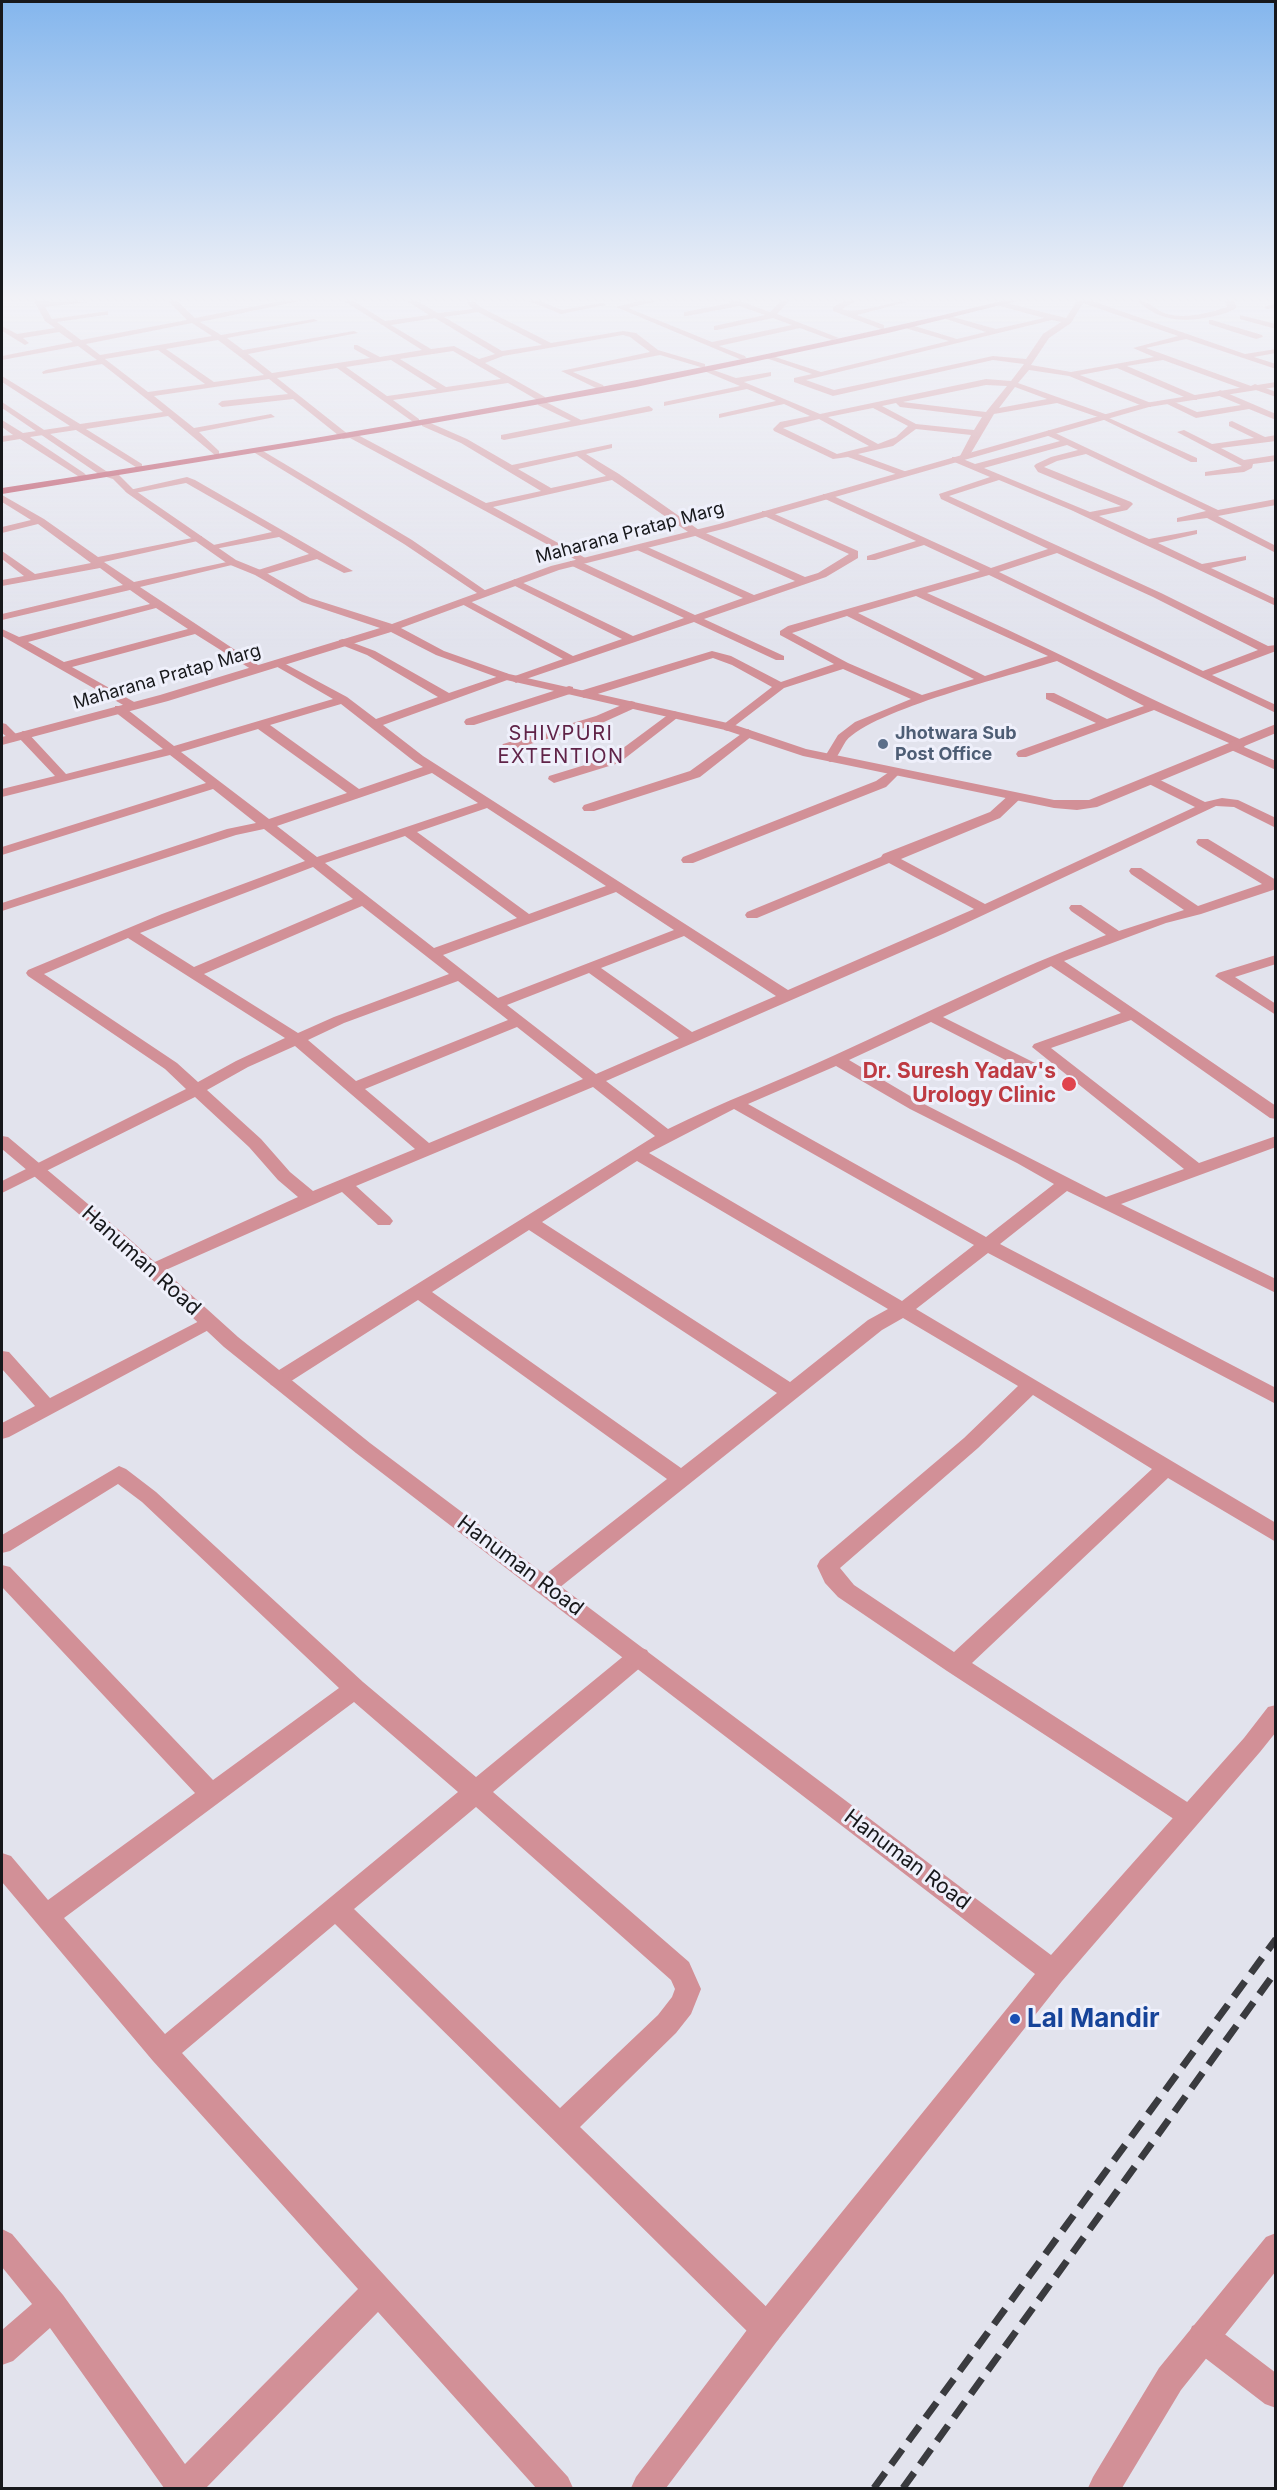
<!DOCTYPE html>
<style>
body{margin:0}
#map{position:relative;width:1277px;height:2490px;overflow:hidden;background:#e2e3ed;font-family:Inter,sans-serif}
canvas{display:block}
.frame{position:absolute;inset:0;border:3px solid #17181b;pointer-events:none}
</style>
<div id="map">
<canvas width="1277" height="2490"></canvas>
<div class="frame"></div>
</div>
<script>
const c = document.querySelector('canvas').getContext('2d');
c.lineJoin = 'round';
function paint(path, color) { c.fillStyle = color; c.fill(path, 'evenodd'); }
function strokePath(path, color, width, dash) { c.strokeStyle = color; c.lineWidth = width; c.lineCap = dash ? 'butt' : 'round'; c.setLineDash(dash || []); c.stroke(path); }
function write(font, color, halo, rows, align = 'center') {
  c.font = font + ' Inter,sans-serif'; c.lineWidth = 6; c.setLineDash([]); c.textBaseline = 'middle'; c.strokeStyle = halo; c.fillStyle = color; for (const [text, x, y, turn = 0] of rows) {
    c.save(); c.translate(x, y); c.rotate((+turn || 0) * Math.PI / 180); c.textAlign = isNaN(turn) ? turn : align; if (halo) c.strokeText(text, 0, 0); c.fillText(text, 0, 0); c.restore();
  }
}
paint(new Path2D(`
 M34,301L87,302L45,307L52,319L108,311V315H105L57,322L81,340L187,320L168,301H177L195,318L282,301H299L200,322L221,335L314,319L318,321L227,338L243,350L354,331L358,333L248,354L272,373L370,358L354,349V345H357L380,357L422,350L344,301H354L385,321L429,315L407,301H417L438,313L473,309L467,303L473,301L482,308L551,343L623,331L636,333L658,350L705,364V367L736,378L771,372V376L744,382L820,414L986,379L1011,381L1024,364L993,360L833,396L794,382V378L812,374L766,358V354L821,372L949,341L905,328V324H908L957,339L986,332L946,319V315L996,329L1044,318L1000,306L999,304L1003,302L1066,318L1077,301H1092L1245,354L1276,349V353L1254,357L1276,364V369L1186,339L1146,348L1251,386L1255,384L1276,392V397L1253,389L1246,390L1163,360L1127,366L1197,396V400H1191L1117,368L1080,375L1151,403V407H1145L1069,376L1029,370L1018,383L1108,415L1109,418L1197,458V462H1191L1098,417L1057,403L994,414L968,458L960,456L971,435L916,429L893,446L858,454L907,472L909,474L904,477L848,457L833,459L774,431L773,429L780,422L810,416L784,404L719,418V414L776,401L747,389L664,406V402L740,386L704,371V368L660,355L573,372L603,385L604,387L600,390L561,371L650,352L630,337L623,335L503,356L485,363L545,397L544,401L581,420L649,406L653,409L652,411L504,440L501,439V435L571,421L538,405L539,401L508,383L393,400L419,419V423L416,424L337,368L277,378L349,435L356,434L486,503L541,491L461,443L422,426V422H428L467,439L512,465L612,444V448L586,454L619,474L699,530L805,577L818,573L849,554L762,515V511H768L858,551V558L826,577L704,619L784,656V660H776L694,622L520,681L516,683L510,679L383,725L423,756L788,990L974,909L889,863L757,918H747L745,915L747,912L881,857L883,854L990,812L1010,794H1020L1022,797L1000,818L901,859L985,904L1195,807L1147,783L1146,780L1152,776L1205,802L1222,798L1238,800L1276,818V828L1234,807L1216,806L945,933L606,1081L668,1129C722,1102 779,1081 835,1055C925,1014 1013,969 1106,935L1071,911L1069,908L1071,905H1081L1119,931L1184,910L1131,874L1129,871L1131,868H1141L1198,906L1262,884L1198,845L1196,842L1198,839H1208L1276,880V889L1201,914L1166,923L1064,961L1276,1106V1119L1270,1118L1131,1020L1051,1048L1199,1163L1276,1136V1147L1121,1204L1276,1279V1293L1067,1191L1000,1244L1276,1388V1404L988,1253L916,1309L1276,1523V1542L1168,1478L972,1663L1198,1809L1201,1816L1198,1823L1189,1827L1180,1823L947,1671L838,1597L825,1583L817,1566L820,1560L964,1438L1018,1386L903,1318L882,1330L554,1592L546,1594L538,1592L535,1586L538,1580L667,1479L418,1300L285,1385L278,1387L271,1385L268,1380L271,1375L655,1136L593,1087L356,1186L390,1217L393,1221L390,1225H378L342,1192L152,1276L146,1274L143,1270L146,1266L298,1197L278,1180L249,1147L195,1097L2,1193V1181L186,1089L165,1069L28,976L26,973L28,970L162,914L305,861L264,829L236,835L2,911V903L227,829L256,823L213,789L2,855V847L206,783L170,755L2,797V789L55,776L19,738L13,742L2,733V723L6,724L17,735L23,731L27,732L66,774L163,749L115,712V706H123L174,746L333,699L274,665V661L278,660L347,697L376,719L438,697L367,655L339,644V640L343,639L375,651L449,693L502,675L506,673L512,677L563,659L460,603L459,601L464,598L573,656L622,639L511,584L510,582L515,579L633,636L684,618L570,565V561H578L350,438L343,439L293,399L222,407L218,404L222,401L288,394L269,379L154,396L194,428L271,414L275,417L199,432L219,451V455L216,456L168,416L86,429L142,464V468L139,469L76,430L30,437L84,473L86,475L81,478L20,439L2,442V436L13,435L2,427V420L23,433L70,426L2,382V376L80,424L163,412L102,364L43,374L42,372L46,370L97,360L78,346L2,360V356L73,342L59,332L23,338L29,343L25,345L2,331V326L17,334L55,328L45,321ZM1083,303L1178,336L1133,348L1154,357L1071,372L1031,365L1049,338L1071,323ZM478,312L542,345L502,351L444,317ZM435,318L495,354L479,359L454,346L431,349L391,325ZM1052,320L1061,322L1043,334L1026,359L993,356L834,390L806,380ZM192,323L212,336L100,355L86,344ZM218,340L264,375L214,382L166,349ZM158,350L205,384L148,392L105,359ZM453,351L501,379L446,387L400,359ZM391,360L437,389L387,396L346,367ZM986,385L1007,386L986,412L903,402ZM1015,387L1047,399L999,408ZM896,403L900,407L982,417L974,430L916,424L882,406ZM873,408L908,426L896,437L878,444L828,417ZM819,419L869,446L837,454L783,428ZM577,456L606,476L551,488L518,469ZM612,480L691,534L795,581L754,595L643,545H635V549L743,598L695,615L581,562L589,560L493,507ZM341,704L415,762L423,767L359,789L270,725ZM258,729L347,793L269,819L181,752ZM432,773L478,803L317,857L277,826ZM487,808L606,886L529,914L417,832ZM405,836L517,918L434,948L325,863ZM313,867L353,899L194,967L140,933ZM616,892L674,930L498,998L443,955ZM362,906L449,974L334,1017L298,1033L204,974ZM684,936L776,996L692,1032L601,968ZM128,938L285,1038L236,1061L198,1082L177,1063L44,974ZM1051,966L1121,1013L1034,1044L1032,1047L1184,1169L1106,1197L922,1103L849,1060L931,1022L1025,1070H1037L1039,1067L1037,1064L943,1017ZM589,973L679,1038L596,1074L507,1005ZM458,981L508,1020L356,1081L308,1040L344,1023ZM517,1027L583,1079L429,1143L365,1089ZM295,1046L415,1149L313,1191L290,1172L261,1139L207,1090L248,1067ZM836,1066L910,1109L1017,1163L1054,1184L986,1237L748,1104ZM734,1109L974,1245L902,1301L649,1153ZM637,1161L888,1309L868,1320L790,1382L542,1222ZM529,1230L777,1393L681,1468L432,1292ZM1033,1395L1152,1469L954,1652L854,1585L840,1568L978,1448Z
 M529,301H540L562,310L602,303L606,305L561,314Z
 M639,301H657L628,308L712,342L792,325L773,318L717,330H714V326L765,315L739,306L687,316H684V312L731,303L728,301H740L770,312L781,301H789L777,314L839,338L832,340L800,328L719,346L745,356L746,358L742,360L616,307Z
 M845,301H855L842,309C859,315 889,301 910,301L857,315L884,325V329H881L833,311V307Z
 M1138,301C1150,301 1154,309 1164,313C1184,320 1208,313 1227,307L1225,301H1233L1237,307C1231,312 1223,314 1215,316C1187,322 1160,323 1138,301Z
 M1276,304V308L1267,309L1263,307Z
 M1240,315L1276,324V329L1240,319Z
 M1212,320L1262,335L1263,337L1256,339L1209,324V320Z
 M1220,390L1276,414V420L1249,409L1196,418L1163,402L1170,400L1197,412L1241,405L1217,395L1216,393Z
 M1232,421L1265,437L1276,435V441L1221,448L1244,460L1276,455V461L1253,464L1252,468L1244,472L1205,476V472L1242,466L1177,432L1184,430L1212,444L1254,438L1229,426V422Z
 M1049,430L1218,510L1276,499V505L1218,516L1276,546V553L1207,518L1177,522V518L1206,511L1086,454L1057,461L1044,467L1131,502L1133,504L1127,510L1099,516L1149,539L1197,530V534L1158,543L1202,564L1246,556V560L1211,568L1276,599V606L1071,510L999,480L949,496L1161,593L1268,646L1276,645V651L1212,675L1276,705V713L989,575L927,593C1034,640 1137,694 1244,741L1246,744L1244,747L1276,761V770L1229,749V743L1154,710L1026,757H1018L1016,754L1018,751L1096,723L1046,699V693H1054L1107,719L1144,706L1057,661C1013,675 872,710 846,741C842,747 839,754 834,761L830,762L824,758L838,735L855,722L911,699L843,669L784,688L728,731L724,730V724L772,687L732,665L713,658L588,697L584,698L578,694L580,691L712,651L731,656L781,682L834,664L780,635V631L788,626L980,571L924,545L875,560H867V556L916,541L823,498V494H829L991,568L1048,549L941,499L939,494L990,477L952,461V457H958L975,464L1060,441L1046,435L1045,433ZM1067,445L1078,450L1051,457L1036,464L1034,466L1038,472L1121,506L1090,512L984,468ZM1057,553L1153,597L1258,650L1203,671L999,572ZM916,596L1048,656L985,676L858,613ZM847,616L974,679L922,695L848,663L792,633Z
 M258,448L412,540L489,593L488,595H480L404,544L255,453L253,451Z
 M187,477L195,480L353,571L344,573L317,559L263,575H255V571L309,554L279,537L209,550V546L272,532L186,483L130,494L125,491Z
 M2,495L44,519L98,557L202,536V540L104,562L134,582L236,560V564L140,587L264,669L262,671H254L195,634L72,667L136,703L138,706L132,710L2,636V629L19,637L150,604L130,590L2,620V614L123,585L100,568L2,586V580L24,576L2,559V551L35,574L91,563L38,524L2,533V527L31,520L2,502ZM156,608L188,629L64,662L28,642Z
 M569,686L573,687V693L474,725H466L464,722L466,719Z
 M631,701L635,702V708L604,722L507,751L501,747L503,744L596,716Z
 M673,711L677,712V718L619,763L554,783L548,779L549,776L611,757Z
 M748,729L754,733L752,736L700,777L594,811H584L582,808L584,805L690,771Z
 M895,768L901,772L886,787L693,863H683L681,860L683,857L876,781Z
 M1276,955V964L1235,977L1276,1004V1015L1215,976L1218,973Z
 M209,1316L216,1318L218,1322L216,1326L9,1437L2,1439V1423L35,1406L2,1369V1351L9,1352L50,1398Z
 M119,1466L126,1469L156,1492L363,1682L476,1777L631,1650L639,1647L647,1650L650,1656L647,1662L493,1792L689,1962L701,1989L691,2014L676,2033L580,2127L778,2318L782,2329L778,2340L767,2344L756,2340L335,1924L182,2053L568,2477L573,2488H536L378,2312L206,2488H164L50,2328L13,2361L2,2365V2330L32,2304L2,2267V2229L12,2234L63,2295L185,2464L358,2289L153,2061L2,1882V1853L11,1856L48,1900L195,1793L2,1587V1565L10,1567L213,1780L339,1688L142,1502L118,1484L10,1551L2,1553V1535ZM354,1702L458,1792L165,2034L64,1918ZM476,1807L671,1980L675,1989L672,1997L658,2015L560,2108L354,1909Z
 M1203,2322L1214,2326L1276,2373V2408L1265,2404L1192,2348L1188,2337L1192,2326Z`), '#d29097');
paint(new Path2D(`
 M1276,382V387L1149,407L727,528L559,570L401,628L444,651L509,674L732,724L806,749L1054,800H1089L1276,724V733L1097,807L1077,810L1054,808L803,756L725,730L502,679L436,655L391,632L168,701L2,745V737L160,695L380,628L302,602L255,575L228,564L127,493L113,479L100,475L2,408V402L106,471L119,475L133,489L236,560L263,571L310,598L392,624L551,566L719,524L1145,403Z
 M2,1136L8,1137L125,1235L238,1337L370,1443L1051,1955L1244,1738L1268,1707L1276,1705V1732L1260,1752L1062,1981L778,2340L666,2488H631L636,2477L756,2318L1035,1974L356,1453L224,1347L113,1243L2,1149Z
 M1276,2233V2271L1181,2390L1122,2488H1088L1093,2477L1159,2368L1266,2237Z`), '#d29097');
paint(new Path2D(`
 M1002,301H1017L888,333L636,387L383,432L2,494V488C338,436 672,381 1002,301Z`), '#b84157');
strokePath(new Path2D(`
 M874,2488L1276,1939
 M903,2488L1276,1971`), '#3a3b3f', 7, [19, 10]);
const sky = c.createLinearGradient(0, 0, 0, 650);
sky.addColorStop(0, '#84b6ed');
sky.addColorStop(0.46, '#f2f2f7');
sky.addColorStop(1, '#f2f2f700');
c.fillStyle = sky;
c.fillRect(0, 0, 1277, 650);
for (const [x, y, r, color] of [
 [883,744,6,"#5c6f8a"],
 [1069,1084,8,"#e0444e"],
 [1015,2019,6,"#1a4fb4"]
]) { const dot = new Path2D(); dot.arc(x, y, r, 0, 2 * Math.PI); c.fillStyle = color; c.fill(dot); strokePath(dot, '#eff0fb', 2); }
write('18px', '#17181b', '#eff0fb', [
 ["Maharana Pratap Marg",630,533,-15],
 ["Maharana Pratap Marg",167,677,-16]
]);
write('bold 18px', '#4e5e75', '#eff0fb', [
 ["Jhotwara Sub",895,734],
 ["Post Office",895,755]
], 'left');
c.letterSpacing = '1.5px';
write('20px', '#602348', '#eff0fb', [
 ["SHIVPURI",561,734],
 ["EXTENTION",561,757]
]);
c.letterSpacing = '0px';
write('bold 21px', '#be3a42', '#eff0fb', [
 ["Dr. Suresh Yadav's",1056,1072],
 ["Urology Clinic",1056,1096]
], 'right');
write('21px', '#17181b', '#eff0fb', [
 ["Hanuman Road",141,1261,42],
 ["Hanuman Road",520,1566,37],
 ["Hanuman Road",907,1860,37]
]);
write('bold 26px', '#164399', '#eff0fb', [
 ["Lal Mandir",1027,2019]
], 'left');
</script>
